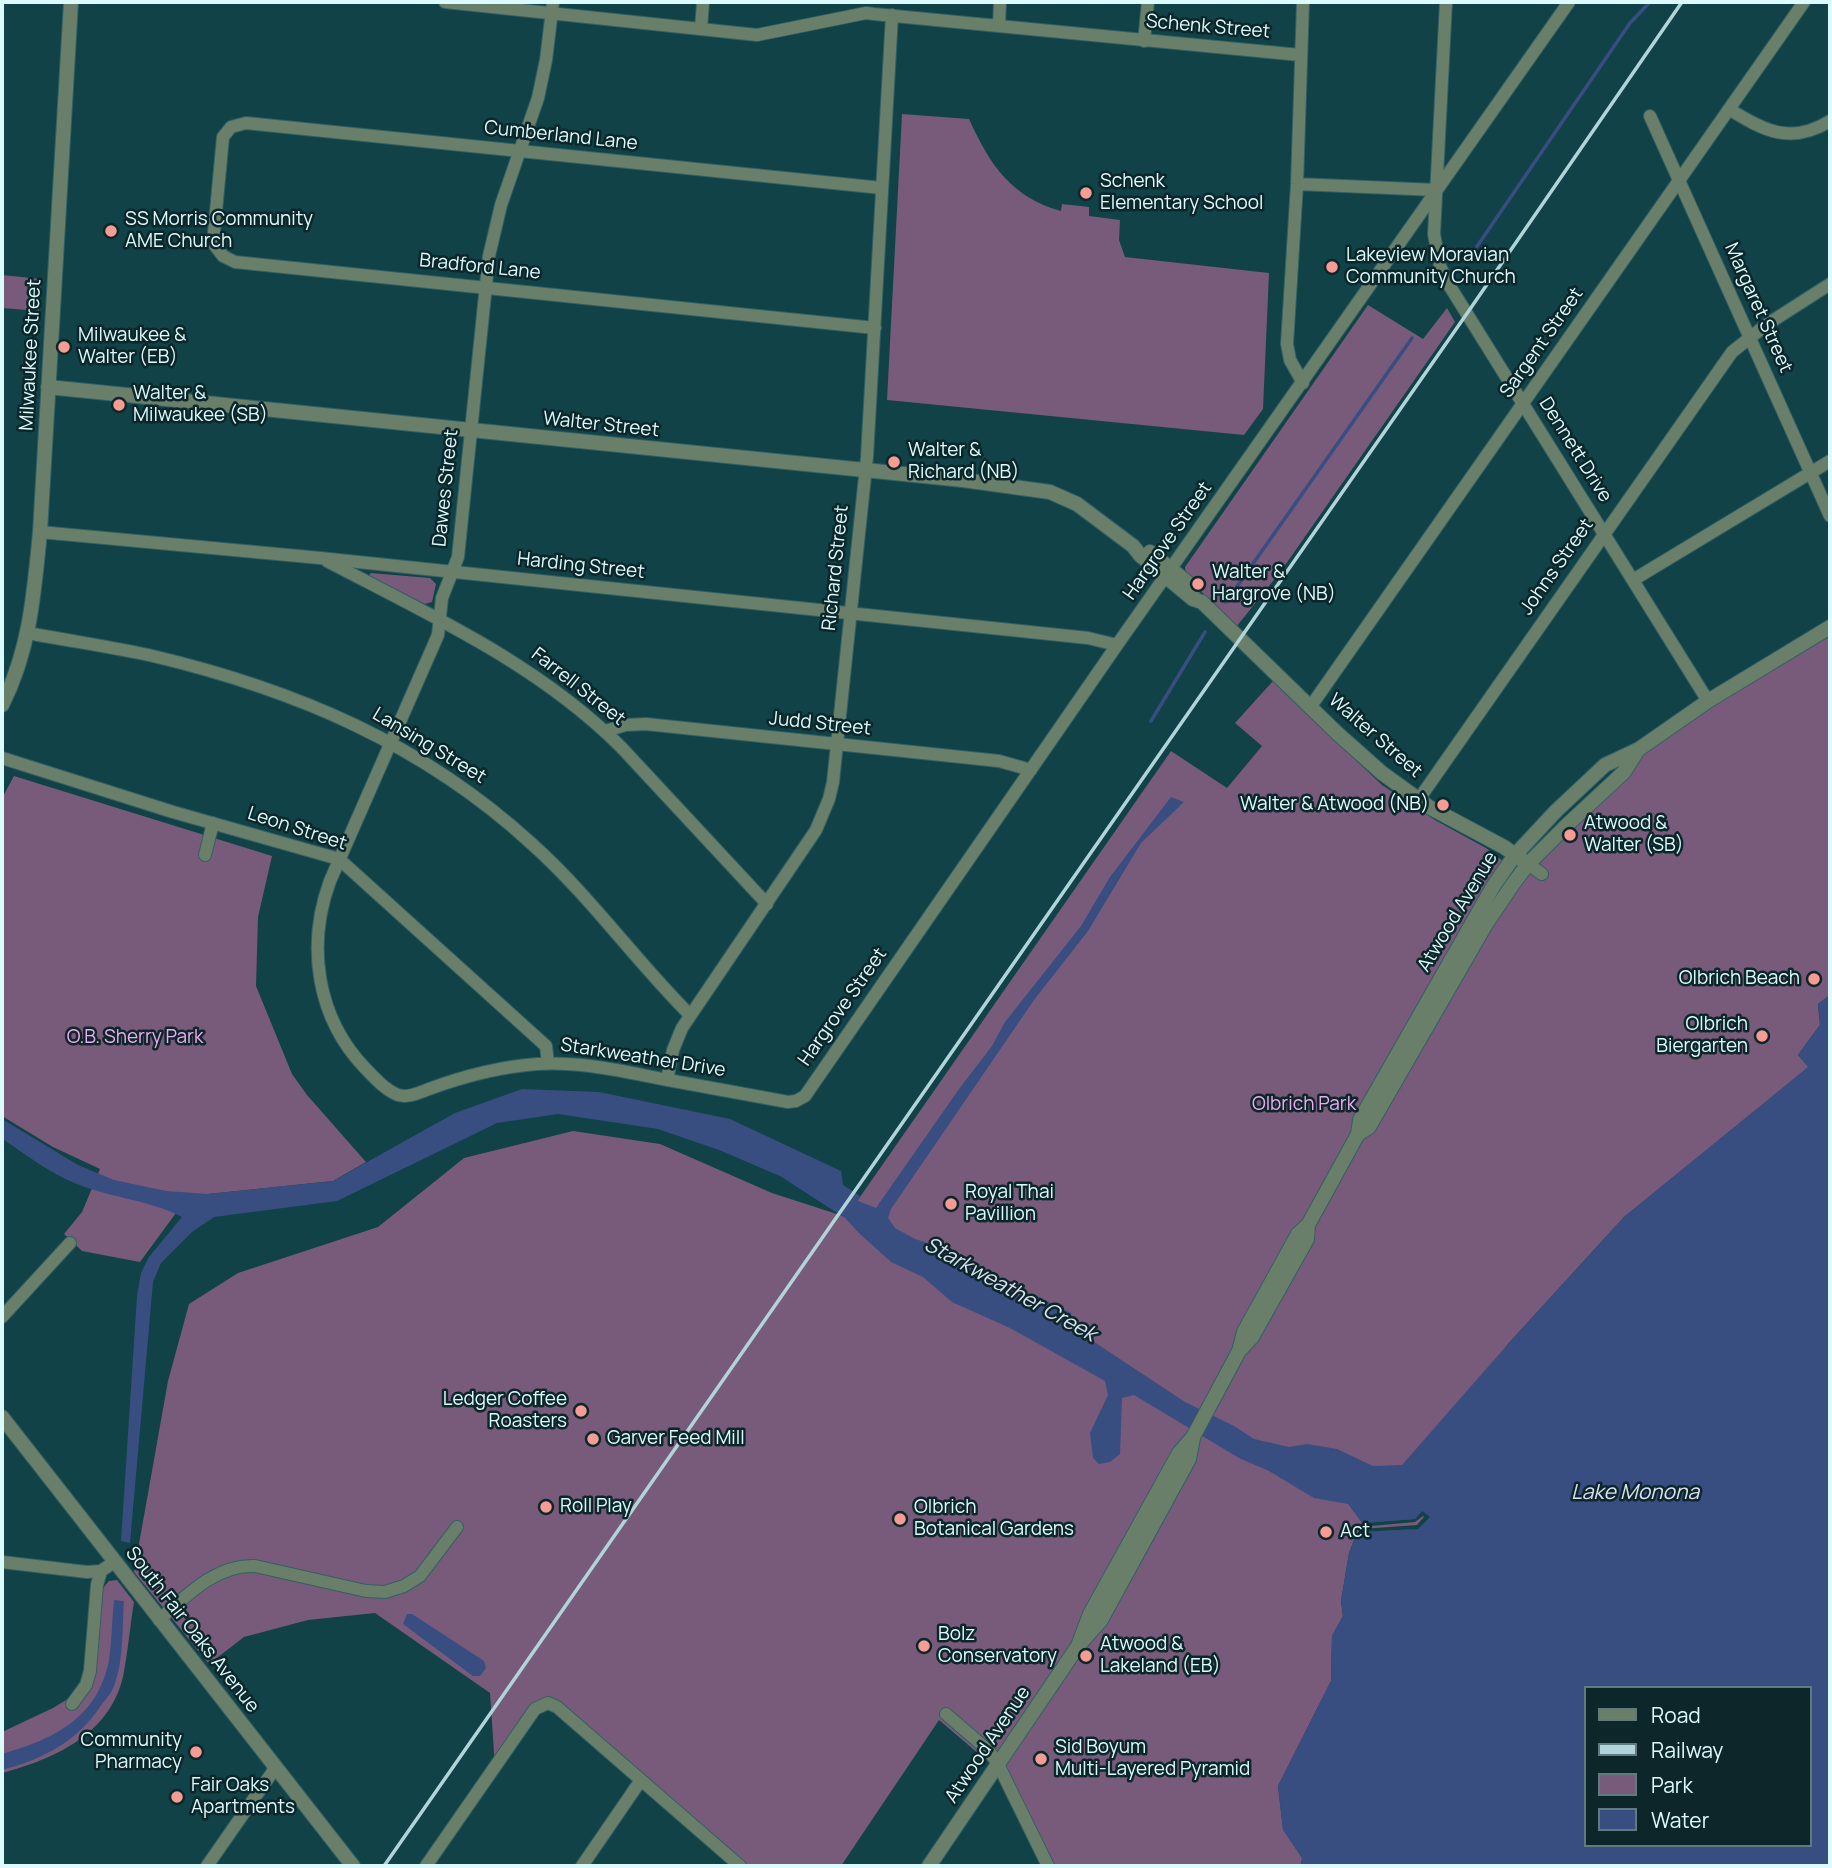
<!DOCTYPE html>
<style>
body{margin:0}
#map{position:relative;width:1832px;height:1868px;overflow:hidden;background:#104248;font-family:Manrope,sans-serif}
canvas{display:block}
.frame{position:absolute;inset:0;border:4px solid #dcfbff;pointer-events:none}
.legend{position:absolute;left:1584px;top:1686px;width:228px;height:161px;box-sizing:border-box;background:#0c2629;border:2px solid #5f7b7f;margin:0;padding:9px 12px;list-style:none;font-size:21px;color:#dcfbff}
.legend li{display:flex;align-items:center;gap:14px;height:35px}
.legend b{width:35px;border:2px solid #5f7b7f}
</style>
<div id="map">
<canvas width="1832" height="1868"></canvas>
<div class="frame"></div>
<ul class="legend">
<li><b style="height:9px;background:#6a7f6a"></b>Road</li>
<li><b style="height:9px;background:#b1d4d8"></b>Railway</li>
<li><b style="height:19px;background:#785a7a"></b>Park</li>
<li><b style="height:19px;background:#384e81"></b>Water</li>
</ul>
</div>
<script>
const c = document.querySelector('canvas').getContext('2d');
c.lineJoin = 'round';
function paint(path, color) { c.fillStyle = color; c.fill(path, 'evenodd'); }
function strokePath(path, color, width, dash) { c.strokeStyle = color; c.lineWidth = width; c.lineCap = dash ? 'butt' : 'round'; c.setLineDash(dash || []); c.stroke(path); }
function write(font, color, halo, rows, align = 'center') {
  c.font = font + ' Manrope,sans-serif'; c.lineWidth = 5; c.setLineDash([]); c.textBaseline = 'middle'; c.strokeStyle = halo; c.fillStyle = color; for (const [text, x, y, turn = 0] of rows) {
    c.save(); c.translate(x, y); c.rotate((+turn || 0) * Math.PI / 180); c.textAlign = isNaN(turn) ? turn : align; if (halo) c.strokeText(text, 0, 0); c.fillText(text, 0, 0); c.restore();
  }
}
paint(new Path2D(`
 M902,114L969,119C990,165 1011,197 1061,211L1062,204L1089,207V216L1120,220L1119,240L1125,257L1269,273L1263,409L1244,435L887,400Z
 M2,275L41,279L39,311L2,308Z
 M1368,305L1423,339L1447,308L1455,322L1281,571L1237,626L1186,577L1185,567Z
 M371,573L430,578L436,584L432,602L425,604L368,576Z
 M1830,627V995L1818,1004L1820,1025L1798,1055L1809,1067L1624,1217L1508,1344L1422,1511L1430,1517L1418,1529L1356,1535L1349,1553L1341,1601L1343,1616L1332,1636L1331,1681L1278,1786L1283,1829L1302,1858L1301,1866H1048L998,1764L986,1760L939,1720L841,1866H740L548,1703L495,1767L490,1693L375,1613L308,1620L244,1637L209,1664L134,1572L168,1381L189,1304L238,1273L378,1227L464,1158L573,1131L660,1144L772,1193L846,1217L1171,751L1227,788L1262,746L1235,723L1273,681L1382,785L1435,820L1486,848L1525,878L1639,749Z
 M14,776L272,856L258,917L256,986L292,1074L307,1095L366,1162L333,1181L208,1194L184,1202L140,1262L82,1251L64,1234L82,1212L100,1169L53,1147L2,1116V798Z
 M117,1580L134,1602C130,1626 128,1652 123,1677C109,1735 54,1759 2,1773V1732L53,1708L71,1697L81,1703L87,1694L103,1588L109,1581Z`), '#785a7a');
paint(new Path2D(`
 M1171,797L1184,802L1141,843L1088,931L1034,1000L891,1209L888,1218L895,1228L915,1239L950,1250L998,1284L1028,1301L1035,1295L1071,1313L1073,1328L1185,1402L1234,1426L1254,1439L1289,1447L1307,1444L1337,1449L1373,1466L1402,1465L1508,1344L1624,1217L1808,1067L1798,1055L1820,1025L1818,1004L1830,995V1866H1301L1302,1858L1283,1830L1278,1786L1331,1681L1332,1636L1343,1616L1341,1601L1349,1553L1356,1535L1361,1532L1418,1529L1429,1516L1422,1511L1415,1519L1362,1523L1348,1504L1314,1498L1269,1471L1239,1458L1134,1395L1122,1398L1120,1454L1110,1462L1099,1464L1093,1458L1090,1433L1108,1395L1105,1381L1010,1328L952,1302L923,1277L891,1262L859,1233L845,1218L780,1176L719,1150L658,1129L558,1114L497,1123L337,1201L214,1217L192,1232L161,1263L153,1282L130,1543L121,1541L137,1296L141,1273L149,1257L182,1217C150,1200 111,1198 77,1184C50,1174 26,1154 2,1139V1119L78,1165L114,1180L166,1191L208,1194L333,1181L455,1113L522,1089L599,1092L730,1119L841,1171L843,1185L860,1196L858,1201L876,1208L959,1089L992,1046L1005,1022L1081,926L1110,877ZM1585,1688H1809V1845H1585Z
 M114,1600L124,1601C122,1628 124,1660 114,1686C112,1692 106,1699 102,1704C78,1741 44,1759 2,1770V1754C54,1739 98,1718 109,1660C112,1640 112,1619 114,1600Z
 M407,1614H412L484,1661L486,1668L480,1676H473L403,1624Z`), '#384e81');
paint(new Path2D(`
 M1422,1511L1430,1517L1418,1529L1361,1532L1356,1535L1361,1529L1417,1525L1424,1517L1423,1516L1415,1522L1360,1527L1362,1523L1415,1519Z`), '#104248');
strokePath(new Path2D(`
 M1467,261L1630,23L1650,2
 M1226,602L1412,338
 M1151,721L1205,632`), '#384e81', 3.5);
const minor = new Path2D(`
 M445,2L757,35L866,13L874,14L1300,55
 M553,2L546,60L538,98L501,205L489,256L458,557L442,598L438,635L330,881C306,946 317,1018 365,1068C375,1078 385,1090 398,1095C409,1098 418,1093 429,1089C464,1076 498,1067 537,1064C581,1061 625,1072 668,1080C708,1087 748,1095 788,1102L796,1101L805,1096L1117,645L1569,2
 M1303,2L1297,184L1287,344L1290,360L1303,383
 M1446,2L1434,234L1440,266L1449,285L1708,701
 M999,25L1000,2
 M701,29L703,2
 M1144,41L1148,2
 M1729,109C1764,131 1791,145 1830,121
 M1650,116L1830,516
 M1297,184L1436,190
 M875,328L235,262L223,256L213,243L223,137L231,127L246,123L882,188
 M40,532L320,558L1088,638L1117,645
 M327,561C430,615 538,664 621,747L767,904
 M1633,580L1830,461
 M28,633C70,641 112,647 153,656C296,690 423,744 532,844C590,896 635,960 690,1015
 M1311,706L1804,2
 M606,731L625,725L646,724L999,761L1031,770
 M2,758L173,812L339,859L546,1046L548,1063
 M1419,799L1732,352L1766,325L1830,284
 M205,855L213,823
 M1528,864L1542,874
 M667,1080L673,1050L682,1028L816,830L829,799L833,782L867,457L892,15
 M2,1317L70,1243
 M2,1562L87,1572L101,1571L114,1562
 M159,1620C186,1596 216,1564 255,1566L366,1591L385,1592L404,1586L420,1576L457,1527
 M72,1704L86,1685L90,1671L97,1585L101,1571
 M946,1714L989,1751L998,1764L1048,1866
 M207,1866L276,1767
 M426,1866L535,1709L548,1703L557,1707L740,1866
 M582,1866L641,1780`);
const tertiary = new Path2D(`
 M48,387L963,480L1050,492L1077,504L1133,546L1140,555L1193,599L1202,602L1337,733L1382,773L1429,807L1504,847L1528,864
 M1150,552L1194,588
 M2,705C30,650 34,593 40,532L71,2
 M1358,1134L1369,1127L1486,924L1513,884L1528,864L1567,825L1624,772L1638,750
 M1241,1349L1252,1337L1307,1239L1308,1225
 M2,1417L353,1866
 M1078,1646L1090,1614L1179,1453L1193,1437L1239,1351L1244,1332L1298,1234L1308,1225L1358,1134L1360,1120L1494,885L1515,855L1556,811L1605,765L1639,749L1708,701L1830,627
 M929,1866L1078,1646L1101,1620L1189,1459L1193,1438`);
strokePath(minor, '#316065', 14);
strokePath(tertiary, '#316065', 16);
strokePath(minor, '#6a7f6a', 12);
strokePath(tertiary, '#6a7f6a', 14);
strokePath(new Path2D(`
 M384,1866L1468,312L1682,2`), '#b1d4d8', 3.5);
for (const [x, y, r, color] of [
 [1086,193,7,"#f59c94"],
 [111,231,7,"#f59c94"],
 [1332,267,7,"#f59c94"],
 [64,347,7,"#f59c94"],
 [119,405,7,"#f59c94"],
 [894,462,7,"#f59c94"],
 [1198,584,7,"#f59c94"],
 [1443,805,7,"#f59c94"],
 [1570,835,7,"#f59c94"],
 [1814,979,7,"#f59c94"],
 [1762,1036,7,"#f59c94"],
 [951,1204,7,"#f59c94"],
 [581,1411,7,"#f59c94"],
 [593,1439,7,"#f59c94"],
 [546,1507,7,"#f59c94"],
 [900,1519,7,"#f59c94"],
 [1326,1532,7,"#f59c94"],
 [924,1646,7,"#f59c94"],
 [1086,1656,7,"#f59c94"],
 [196,1752,7,"#f59c94"],
 [1041,1759,7,"#f59c94"],
 [177,1797,7,"#f59c94"]
]) { const dot = new Path2D(); dot.arc(x, y, r, 0, 2 * Math.PI); c.fillStyle = color; c.fill(dot); strokePath(dot, '#0c2629', 2.5); }
write('19px', '#dcfbff', '#0c2629', [
 ["Schenk Street",1208,27,5],
 ["Cumberland Lane",561,136,6],
 ["Bradford Lane",480,267,6],
 ["Margaret Street",1758,308,66],
 ["Sargent Street",1542,343,-55],
 ["Milwaukee Street",31,355,-87],
 ["Walter Street",601,425,6],
 ["Dennett Drive",1575,450,58],
 ["Dawes Street",446,488,-84],
 ["Hargrove Street",1168,541,-55],
 ["Harding Street",581,566,6],
 ["Johns Street",1557,567,-55],
 ["Richard Street",836,568,-84],
 ["Farrell Street",578,687,38],
 ["Judd Street",820,724,6],
 ["Walter Street",1375,736,41],
 ["Lansing Street",429,746,31],
 ["Leon Street",297,829,18],
 ["Atwood Avenue",1458,912,-59],
 ["Hargrove Street",843,1007,-55],
 ["Starkweather Drive",643,1058,9],
 ["South Fair Oaks Avenue",192,1630,52],
 ["Atwood Avenue",988,1745,-56]
]);
write('19px', '#dcfbff', '#0c2629', [
 ["Schenk",1100,182],
 ["Elementary School",1100,204],
 ["SS Morris Community",125,220],
 ["AME Church",125,242],
 ["Lakeview Moravian",1346,256],
 ["Community Church",1346,278],
 ["Milwaukee &",78,336],
 ["Walter (EB)",78,358],
 ["Walter &",133,394],
 ["Milwaukee (SB)",133,416],
 ["Walter &",908,451],
 ["Richard (NB)",908,473],
 ["Walter &",1212,573],
 ["Hargrove (NB)",1212,595],
 ["Walter & Atwood (NB)",1429,805,"right"],
 ["Atwood &",1584,824],
 ["Walter (SB)",1584,846],
 ["Olbrich Beach",1800,979,"right"],
 ["Olbrich",1748,1025,"right"],
 ["Biergarten",1748,1047,"right"],
 ["Royal Thai",965,1193],
 ["Pavillion",965,1215],
 ["Ledger Coffee",567,1400,"right"],
 ["Roasters",567,1422,"right"],
 ["Garver Feed Mill",607,1439],
 ["Roll Play",560,1507],
 ["Olbrich",914,1508],
 ["Botanical Gardens",914,1530],
 ["Act",1340,1532],
 ["Bolz",938,1635],
 ["Conservatory",938,1657],
 ["Atwood &",1100,1645],
 ["Lakeland (EB)",1100,1667],
 ["Community",182,1741,"right"],
 ["Pharmacy",182,1763,"right"],
 ["Sid Boyum",1055,1748],
 ["Multi-Layered Pyramid",1055,1770],
 ["Fair Oaks",191,1786],
 ["Apartments",191,1808]
], 'left');
write('19px', '#edaaf0', '#0c2629', [
 ["O.B. Sherry Park",135,1038],
 ["Olbrich Park",1304,1105]
]);
write('italic 21px', '#d8e0f1', '#0c2629', [
 ["Starkweather Creek",1010,1290,29],
 ["Lake Monona",1635,1493]
]);
</script>
